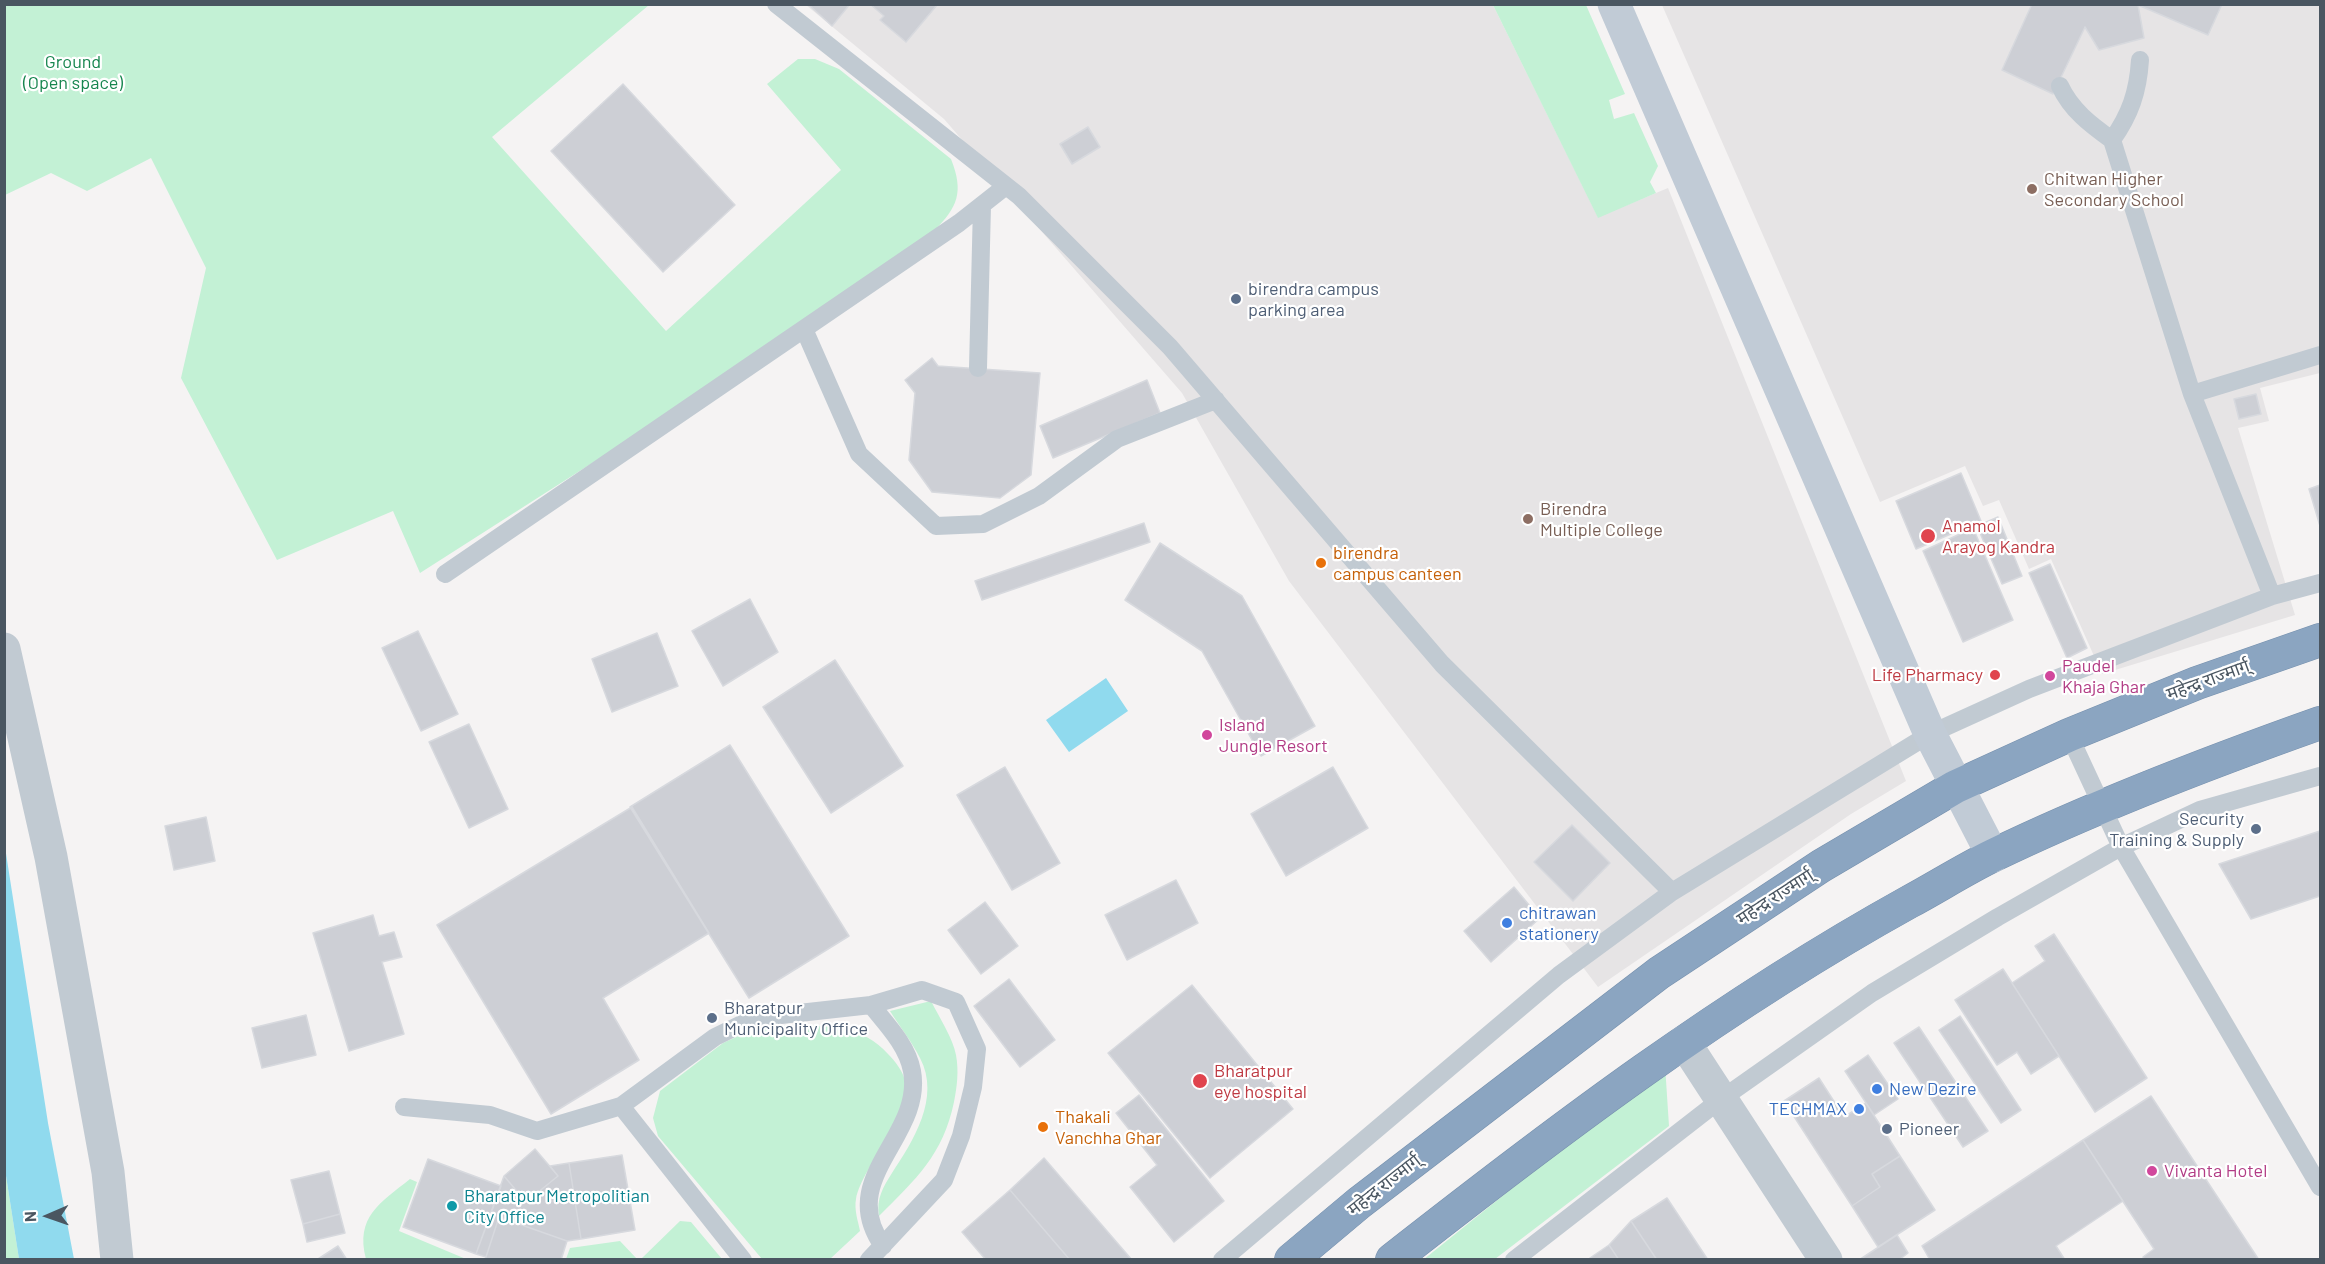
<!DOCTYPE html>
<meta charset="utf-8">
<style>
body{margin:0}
#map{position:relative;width:2325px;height:1264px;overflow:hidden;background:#f5f3f3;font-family:Barlow,sans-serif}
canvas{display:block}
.frame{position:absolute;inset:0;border:6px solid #4a5661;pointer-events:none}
.north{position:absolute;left:18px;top:1186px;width:60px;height:60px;-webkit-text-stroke:4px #fff;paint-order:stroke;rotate:268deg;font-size:16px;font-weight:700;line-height:24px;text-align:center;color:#4a5661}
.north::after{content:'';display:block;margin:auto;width:21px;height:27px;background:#4a5661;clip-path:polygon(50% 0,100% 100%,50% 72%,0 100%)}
</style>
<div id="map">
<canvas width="2325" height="1264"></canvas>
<div class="frame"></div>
<div class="north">N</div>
</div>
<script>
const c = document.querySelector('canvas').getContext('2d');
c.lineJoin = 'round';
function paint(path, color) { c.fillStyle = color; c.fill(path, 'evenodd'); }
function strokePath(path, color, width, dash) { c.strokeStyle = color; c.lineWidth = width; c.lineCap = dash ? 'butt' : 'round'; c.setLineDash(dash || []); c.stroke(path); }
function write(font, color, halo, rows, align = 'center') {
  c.font = font + ' Barlow,"Noto Sans Devanagari",sans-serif'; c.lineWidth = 4.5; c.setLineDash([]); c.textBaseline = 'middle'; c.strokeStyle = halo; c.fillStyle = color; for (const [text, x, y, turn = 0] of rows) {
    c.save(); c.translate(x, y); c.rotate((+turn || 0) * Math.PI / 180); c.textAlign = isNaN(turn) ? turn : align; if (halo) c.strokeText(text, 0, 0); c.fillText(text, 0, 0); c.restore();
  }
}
paint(new Path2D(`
 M806,5H1493L1598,217L1668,188L1906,781L1851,814L1598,987L1289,581L1182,393L944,119Z
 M1662,5H2320V373L2260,388L2269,421L2238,428L2295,615L2102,674L2051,559L2029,569L1999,500L1983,506L1965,466L1880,502Z`), '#e6e4e5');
paint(new Path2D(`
 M4,5H649L492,137L666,331L841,170L767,84L798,59H815L839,69L951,159C964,192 958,207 934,231L611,451L420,573L393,511L277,560L181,378L206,268L151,158L87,191L51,173L5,195Z
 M1493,5H1586L1625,94L1609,100L1614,119L1634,113L1658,166L1650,182L1656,193L1598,218Z
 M931,1001C939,1017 953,1038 956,1055C959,1071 957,1087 954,1102C943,1155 916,1179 879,1216C876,1199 883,1187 892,1173C913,1141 941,1098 920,1058C912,1042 900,1027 890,1011Z
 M795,1025C831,1026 863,1026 888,1054C895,1061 903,1071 905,1081C912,1116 863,1165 856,1199C854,1210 858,1221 860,1231L830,1259H762L658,1136L653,1118L660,1091L723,1043L756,1028Z
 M1665,1065L1669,1126L1495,1259L1423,1260Z
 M4,1163L19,1259H5Z
 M410,1179L417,1182L399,1231L466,1259H366C355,1217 380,1203 410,1179Z
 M680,1221L691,1222L722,1259H641Z
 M620,1241L637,1259H566L570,1248Z`), '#c3f1d5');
paint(new Path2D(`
 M1106,678L1128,711L1069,752L1046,720Z
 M5,847L48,1123L74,1259H19L4,1163Z`), '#90daee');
const building = new Path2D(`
 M808,4H850L832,26Z
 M870,4H936L937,5L906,42L880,20L884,16Z
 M2032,4H2222L2208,35L2138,5L2144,38L2099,50L2085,27L2053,94L2002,70Z
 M623,84L735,205L663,272L551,151Z
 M1088,127L1100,147L1072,164L1060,144Z
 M932,358L938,366L1040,373L1031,475L1000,498L932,492L909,460L915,393L905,380Z
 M1147,380L1160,413L1053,458L1040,426Z
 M2256,394L2261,414L2239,419L2234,399Z
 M1961,473L1981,521L1916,549L1896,501Z
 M2320,485V526L2309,489Z
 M1998,517L2022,576L2002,584L1977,526Z
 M1144,523L1150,542L982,600L975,581Z
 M1973,528L2013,620L1963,642L1923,551Z
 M1160,543L1242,596L1315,726L1261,756L1202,651L1125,600Z
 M2050,564L2087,648L2067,658L2029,573Z
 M750,599L778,652L723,686L692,631Z
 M418,631L458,714L421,731L382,648Z
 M657,633L678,686L612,712L592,659Z
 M835,660L903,766L831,813L763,707Z
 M469,724L508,809L469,828L429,742Z
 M730,745L849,936L749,998L630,807Z
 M1005,767L1060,863L1012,890L957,795Z
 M1333,767L1368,828L1286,876L1251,814Z
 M632,807L709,933L603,998L639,1060L551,1114L437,925Z
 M206,817L215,861L174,870L165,826Z
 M1572,825L1610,863L1573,901L1534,862Z
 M2320,831V896L2251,919L2219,864Z
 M1176,880L1198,923L1127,960L1105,915Z
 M1514,887L1540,918L1491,962L1464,931Z
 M985,902L1018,946L981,974L948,930Z
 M373,915L379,936L394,932L402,957L382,962L404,1034L349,1051L313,933Z
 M2054,934L2147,1078L2095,1112L2012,983L2045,961L2035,946Z
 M2003,969L2059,1056L2031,1074L2017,1052L1997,1065L1955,1000Z
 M1009,979L1055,1040L1020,1067L974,1006Z
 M1192,985L1293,1109L1210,1178L1108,1053Z
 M306,1015L316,1055L262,1068L252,1028Z
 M1960,1016L2021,1110L2001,1123L1939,1030Z
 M1919,1027L1988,1131L1963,1147L1894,1043Z
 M1868,1055L1898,1099L1874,1115L1845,1071Z
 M1819,1078L1844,1117L1866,1103L1900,1156L1872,1174L1880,1187L1852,1206L1784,1101Z
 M1139,1095L1224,1201L1174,1242L1130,1187L1157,1165L1116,1113Z
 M2151,1096L2259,1260H2145L2143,1257L2154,1249L2083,1140Z
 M2083,1140L2123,1201L2056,1246L2065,1260H1930L1922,1246Z
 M535,1149L558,1176L526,1202L504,1176Z
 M622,1155L635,1230L581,1239L569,1163Z
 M1900,1156L1935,1210L1878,1247L1852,1206L1880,1187L1872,1174Z
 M1044,1158L1132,1260H1070L1010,1190Z
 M428,1159L501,1186L476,1254L403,1227Z
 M569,1163L581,1239L567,1241L499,1217L486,1257L476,1254L504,1176L526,1202L558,1176L550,1166Z
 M329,1171L340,1214L303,1224L291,1180Z
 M1010,1190L1070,1260H986L962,1232Z
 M1667,1198L1708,1260H1657L1631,1221Z
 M340,1214L345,1233L307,1242L303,1224Z
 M499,1217L567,1241L561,1260H485Z
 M1631,1221L1657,1260H1619L1609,1245Z
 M1897,1235L1908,1253L1899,1260H1859Z
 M1609,1245L1619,1260H1587Z
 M338,1246L347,1260L318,1259Z`);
paint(building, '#cdcfd5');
strokePath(building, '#d7d9de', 1.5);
const highway = new Path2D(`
 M1291,1260L1359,1203L1659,973L1821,866L1955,787L2069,735L2197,683L2320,640
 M1392,1260C1559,1129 1723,1005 1909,902C1937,887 1965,869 1994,855C2100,804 2210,762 2320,723`);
strokePath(highway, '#7690ad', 34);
strokePath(new Path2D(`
 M776,4L1019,196L1170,347L1442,664L1672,892
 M2060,86C2071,110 2091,125 2112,140L2192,394L2272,596
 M2112,140C2130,115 2138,92 2140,60
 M804,329L859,454L936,526L983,524L1039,496L1117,439L1216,400
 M978,368L982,205
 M2192,394L2320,355
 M445,574L959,223L1006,186
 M2069,735L2121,847L2320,1187
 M871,1005C887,1025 907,1045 912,1071C924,1137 835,1178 883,1246
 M621,1106L743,1260
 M404,1107L490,1115L537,1131L621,1106L715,1037L754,1018L871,1005L922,990L956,1002L977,1049L973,1087L961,1136L944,1180L869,1260
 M1222,1260L1559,975L1672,892L1930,734L2029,689L2272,596L2320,583
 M1514,1260L1720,1100L1872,993L1998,917L2121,847L2200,810L2320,776`), '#c1cad2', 18);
strokePath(new Path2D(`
 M4,649L51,857L108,1172L117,1260
 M1684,1042L1826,1260`), '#c1cad2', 33);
strokePath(new Path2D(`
 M1614,4L1930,734L1993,856`), '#c1cbd6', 33);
strokePath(highway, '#8ba5c1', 33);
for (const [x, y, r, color] of [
 [2032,189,6,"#8d6e63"],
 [1236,299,6,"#5c6f8a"],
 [1528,519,6,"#8d6e63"],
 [1928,536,8,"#e0444e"],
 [1321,563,6,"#e8710a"],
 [1995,675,6,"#e0444e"],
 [2050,676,6,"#d1479c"],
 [1207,735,6,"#d1479c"],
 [2256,829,6,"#5c6f8a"],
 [1507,923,6,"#3f7fe0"],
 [712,1018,6,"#5c6f8a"],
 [1200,1081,8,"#e0444e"],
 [1877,1089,6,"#3f7fe0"],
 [1859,1109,6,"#3f7fe0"],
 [1043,1127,6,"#e8710a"],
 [1887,1129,6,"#5c6f8a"],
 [2152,1171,6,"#d1479c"],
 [452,1206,6,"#0f9aa8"]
]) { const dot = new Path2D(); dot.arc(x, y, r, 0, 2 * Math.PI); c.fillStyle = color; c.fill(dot); strokePath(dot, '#fff', 2); }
write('18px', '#17864f', '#fff', [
 ["Ground",73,62],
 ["(Open space)",73,83]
]);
write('18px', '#785e54', '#fff', [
 ["Chitwan Higher",2044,179],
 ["Secondary School",2044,200],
 ["Birendra",1540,509],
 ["Multiple College",1540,530]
], 'left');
write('18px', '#4e5e75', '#fff', [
 ["birendra campus",1248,289],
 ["parking area",1248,310],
 ["Security",2244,819,"right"],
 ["Training & Supply",2244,840,"right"],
 ["Bharatpur",724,1008],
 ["Municipality Office",724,1029],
 ["Pioneer",1899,1129]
], 'left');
write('18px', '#be3a42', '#fff', [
 ["Anamol",1942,526],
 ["Arayog Kandra",1942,547],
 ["Life Pharmacy",1983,675,"right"],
 ["Bharatpur",1214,1071],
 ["eye hospital",1214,1092]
], 'left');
write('18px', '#c56008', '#fff', [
 ["birendra",1333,553],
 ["campus canteen",1333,574],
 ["Thakali",1055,1117],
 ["Vanchha Ghar",1055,1138]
], 'left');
write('18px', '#b23c85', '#fff', [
 ["Paudel",2062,666],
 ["Khaja Ghar",2062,687],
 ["Island",1219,725],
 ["Jungle Resort",1219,746],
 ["Vivanta Hotel",2164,1171]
], 'left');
write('18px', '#4a5661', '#fff', [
 ["महेन्द्र राज्मार्ग्",2208,680,-20],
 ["महेन्द्र राज्मार्ग्",1775,897,-33],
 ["महेन्द्र राज्मार्ग्",1384,1185,-38]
]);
write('18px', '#366cbe', '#fff', [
 ["chitrawan",1519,913],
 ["stationery",1519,934],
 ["New Dezire",1889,1089],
 ["TECHMAX",1847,1109,"right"]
], 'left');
write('18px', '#0d838f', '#fff', [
 ["Bharatpur Metropolitian",464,1196],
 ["City Office",464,1217]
], 'left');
</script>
